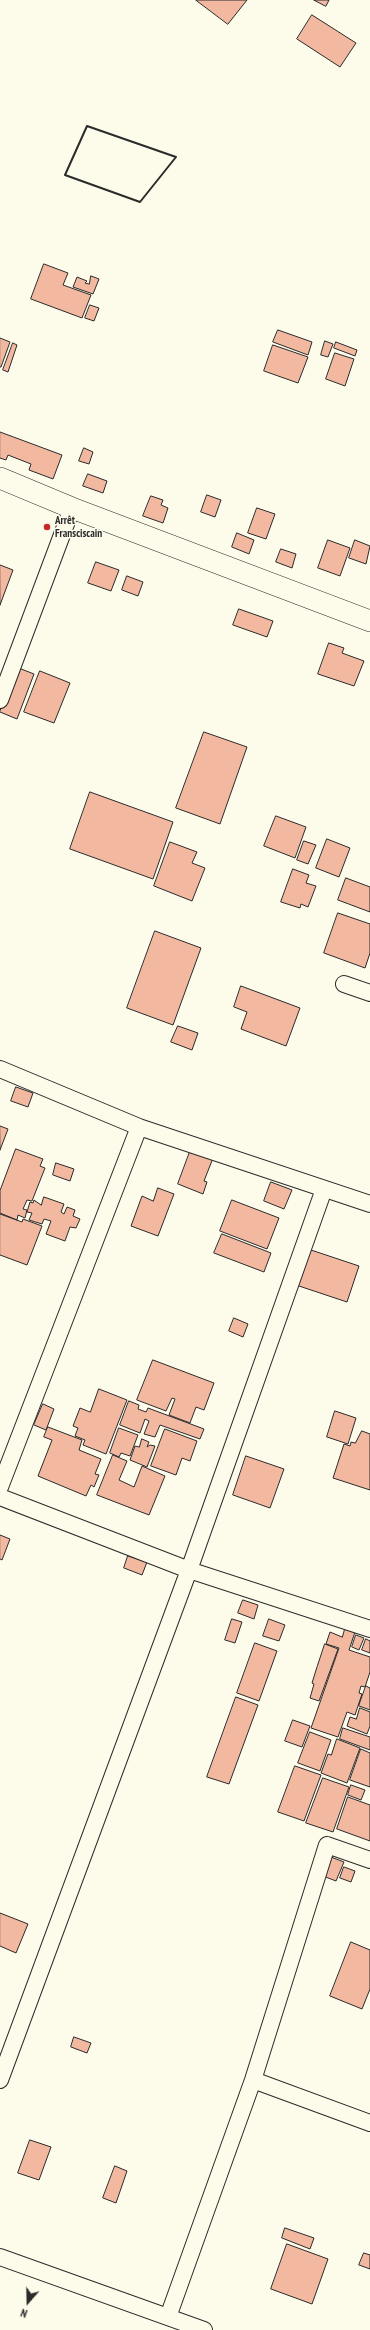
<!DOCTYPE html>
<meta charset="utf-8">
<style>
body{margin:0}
#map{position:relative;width:370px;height:2330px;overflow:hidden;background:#fdfbea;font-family:"PT Sans Narrow",sans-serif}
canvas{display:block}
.north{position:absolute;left:8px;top:2282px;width:40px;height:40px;-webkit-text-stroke:3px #fdfbea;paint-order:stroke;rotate:200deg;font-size:11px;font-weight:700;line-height:16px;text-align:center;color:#2b2b2b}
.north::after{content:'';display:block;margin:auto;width:14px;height:18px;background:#2b2b2b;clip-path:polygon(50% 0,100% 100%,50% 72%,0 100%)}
</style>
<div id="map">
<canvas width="370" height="2330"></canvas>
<div class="north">N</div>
</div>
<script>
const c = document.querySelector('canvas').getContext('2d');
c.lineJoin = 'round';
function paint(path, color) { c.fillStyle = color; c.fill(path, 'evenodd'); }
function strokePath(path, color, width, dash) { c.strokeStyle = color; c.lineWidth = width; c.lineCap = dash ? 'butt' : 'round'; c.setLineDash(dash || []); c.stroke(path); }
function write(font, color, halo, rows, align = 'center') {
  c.font = font + ' "PT Sans Narrow",sans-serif'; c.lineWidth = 3; c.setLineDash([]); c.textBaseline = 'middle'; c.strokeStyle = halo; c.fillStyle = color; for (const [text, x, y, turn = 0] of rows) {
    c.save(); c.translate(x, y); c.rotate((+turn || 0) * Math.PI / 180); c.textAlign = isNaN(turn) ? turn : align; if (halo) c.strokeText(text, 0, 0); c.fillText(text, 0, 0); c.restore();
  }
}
const building = new Path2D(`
 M196,0H247L228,24Z
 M314,0H329L326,6Z
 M312,15L356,43L340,67L297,39Z
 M44,264L68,273L63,285L91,295L82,318L31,299Z
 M91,276L99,279L93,294L73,287L77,277L87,281L85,283L89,284Z
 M90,305L99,308L94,321L85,318Z
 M278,330L312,342L308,355L273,342Z
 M0,338L10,342L1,367H0Z
 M325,341L333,344L328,357L321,355Z
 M336,342L357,350L355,356L334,348Z
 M13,343L17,345L8,372L3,370Z
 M273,345L308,357L298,383L264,371Z
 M335,353L354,359L345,386L326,379Z
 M0,432L62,455L53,479L29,470L31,464L8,455L6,460L0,458Z
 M84,448L93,452L89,464L79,461Z
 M88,474L107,481L103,493L83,486Z
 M207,495L221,500L215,517L201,512Z
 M151,496L163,500L161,505L168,508L163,523L143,516Z
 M257,508L275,514L266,539L248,533Z
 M237,533L254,540L249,554L232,547Z
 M328,540L350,548L340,576L318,568Z
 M355,540L370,546L366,564L349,558Z
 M281,549L296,554L292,568L276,562Z
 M96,562L119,570L111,591L88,583Z
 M0,565L13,570L0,605Z
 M127,576L143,582L138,596L122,590Z
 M239,609L273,621L267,637L233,625Z
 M329,643L344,648L342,653L364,661L354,686L318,674Z
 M16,667L34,674L17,719L0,712Z
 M40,671L70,683L54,723L24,712Z
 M204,732L247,747L220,824L176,808Z
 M90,792L173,822L153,879L70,849Z
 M276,816L306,827L295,858L264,846Z
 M327,839L350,848L339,877L316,868Z
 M304,841L316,845L308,864L297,860Z
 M170,842L197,852L192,863L205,868L192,901L154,886Z
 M293,869L309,875L306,883L316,886L308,907L301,904L300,908L281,902Z
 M346,878L370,887V912L338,900Z
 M338,913L370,924V953L365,968L324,953Z
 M155,931L201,948L173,1025L127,1008Z
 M241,986L300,1008L286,1046L241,1029L247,1012L234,1007Z
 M178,1026L198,1033L192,1050L171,1042Z
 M16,1087L33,1093L28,1107L11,1101Z
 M0,1126L8,1129L0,1150Z
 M16,1149L43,1159L40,1166L45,1168L32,1201L27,1200L23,1209L27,1210L25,1218L18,1215L17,1220L0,1213V1191Z
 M191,1149L213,1158L204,1181L207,1182L203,1194L178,1184Z
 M56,1163L74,1169L70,1181L53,1175Z
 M271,1182L292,1190L284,1209L264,1201Z
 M158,1188L174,1194L158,1236L131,1226L142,1196L153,1201Z
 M44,1197L64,1204L61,1212L64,1214L67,1207L75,1210L73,1216L80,1219L76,1228L70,1227L65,1241L46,1234L51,1221L44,1219L42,1224L29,1220L32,1213L27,1212L30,1202L33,1203L34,1200L41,1205Z
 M232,1200L279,1218L267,1249L220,1231Z
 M0,1214L22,1222L23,1219L42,1226L27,1265L0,1255Z
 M222,1234L271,1253L264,1272L214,1253Z
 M305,1248L359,1266L347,1302L293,1284Z
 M234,1318L248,1324L243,1337L229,1331Z
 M153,1360L214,1383L204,1410L196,1407L190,1423L169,1415L175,1399L172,1398L166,1411L137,1400Z
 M99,1389L127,1400L106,1454L83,1445L85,1440L75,1436L78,1428L73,1426L80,1408L90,1412Z
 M129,1401L139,1405L138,1409L146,1412L148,1408L204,1429L200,1439L160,1425L155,1437L144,1434L149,1421L145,1419L140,1433L120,1425Z
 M43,1404L54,1409L46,1430L34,1425Z
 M335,1411L356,1418L348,1444L327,1437Z
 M48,1427L82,1440L79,1450L101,1459L95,1474L99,1475L94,1487L91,1485L86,1496L38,1476L52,1440L44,1437Z
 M119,1428L138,1435L130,1456L121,1453L119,1457L110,1453Z
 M165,1429L197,1441L190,1461L182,1458L176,1475L151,1466Z
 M362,1431L370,1434V1490L333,1478L344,1444L350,1446L351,1442L355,1443Z
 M142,1439L149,1442L147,1447L150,1445L155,1446L147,1467L130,1460L135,1446L139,1447Z
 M113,1455L127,1461L119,1480L134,1487L142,1466L165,1476L149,1515L97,1495Z
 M246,1456L284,1469L270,1508L233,1495Z
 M0,1535L10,1539L2,1560L0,1559Z
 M128,1556L147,1562L142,1575L124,1568Z
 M243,1600L258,1605L254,1619L238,1613Z
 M232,1619L242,1622L235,1643L225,1640Z
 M269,1619L285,1625L279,1641L263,1636Z
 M345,1629L355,1632L349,1650L370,1657V1672L365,1687L361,1686L359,1693L362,1694L355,1715L347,1712L338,1737L311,1728L339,1648L326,1644L330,1632L342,1637Z
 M356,1635L364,1638L359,1650L352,1647Z
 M366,1639L370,1641V1653L362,1650Z
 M255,1643L277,1651L259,1701L237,1693Z
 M325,1644L338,1649L319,1701L310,1698L314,1684L312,1683L317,1667Z
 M366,1686L370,1688V1710L359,1706Z
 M236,1697L258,1705L229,1784L207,1777Z
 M360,1708L370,1712V1726L367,1734L347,1726L350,1717L356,1719Z
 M293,1720L310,1726L302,1747L285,1741Z
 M343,1728L370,1737V1750L340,1739Z
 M310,1732L331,1740L320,1771L298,1763Z
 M337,1739L360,1748L347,1783L321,1773L328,1754L331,1755Z
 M361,1749L370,1753V1787L350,1780Z
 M295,1766L321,1775L304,1821L278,1812Z
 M323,1778L349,1787L333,1832L306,1823Z
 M351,1785L365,1790L361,1800L348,1795Z
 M348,1797L370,1805V1841L337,1829Z
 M331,1857L344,1862L336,1881L323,1876Z
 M344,1867L355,1871L351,1882L340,1878Z
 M0,1913L28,1924L16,1953L0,1946Z
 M351,1942L370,1950V1989L362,2009L330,1996Z
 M74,2037L91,2043L87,2053L71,2047Z
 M30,2140L51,2147L39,2180L18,2173Z
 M115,2166L127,2171L116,2203L103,2198Z
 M285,2228L314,2238L310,2249L282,2238Z
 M287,2244L328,2259L312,2304L271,2289Z
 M364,2253L370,2255V2269L359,2265Z`);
paint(building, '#f2b8a0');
strokePath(building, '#2b2b2b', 1);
const minor = new Path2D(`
 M0,700L72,508
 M344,984L370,993
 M0,1069L139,1127L370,1204
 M0,1487L139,1127
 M0,1497L189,1570L370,1629
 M0,2080L189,1570L324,1189
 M253,2080L370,2123
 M0,2257L204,2330
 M168,2317L253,2080L327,1845L370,1860`);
const tertiary = new Path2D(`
 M0,478L72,508L370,621`);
strokePath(minor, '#2b2b2b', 18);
strokePath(tertiary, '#2b2b2b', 22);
strokePath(minor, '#fdfbea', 16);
strokePath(tertiary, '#fdfbea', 21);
strokePath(new Path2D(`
 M87,126L176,157L140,202L65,175Z`), '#2b2b2b', 2);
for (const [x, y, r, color] of [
 [47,527,4,"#c62828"]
]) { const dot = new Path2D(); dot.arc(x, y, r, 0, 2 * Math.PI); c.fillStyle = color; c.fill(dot); strokePath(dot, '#fdfbea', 1.5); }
write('bold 11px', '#2b2b2b', '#fdfbea', [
 ["Arrêt",55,521],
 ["Fransciscain",55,534]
], 'left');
</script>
